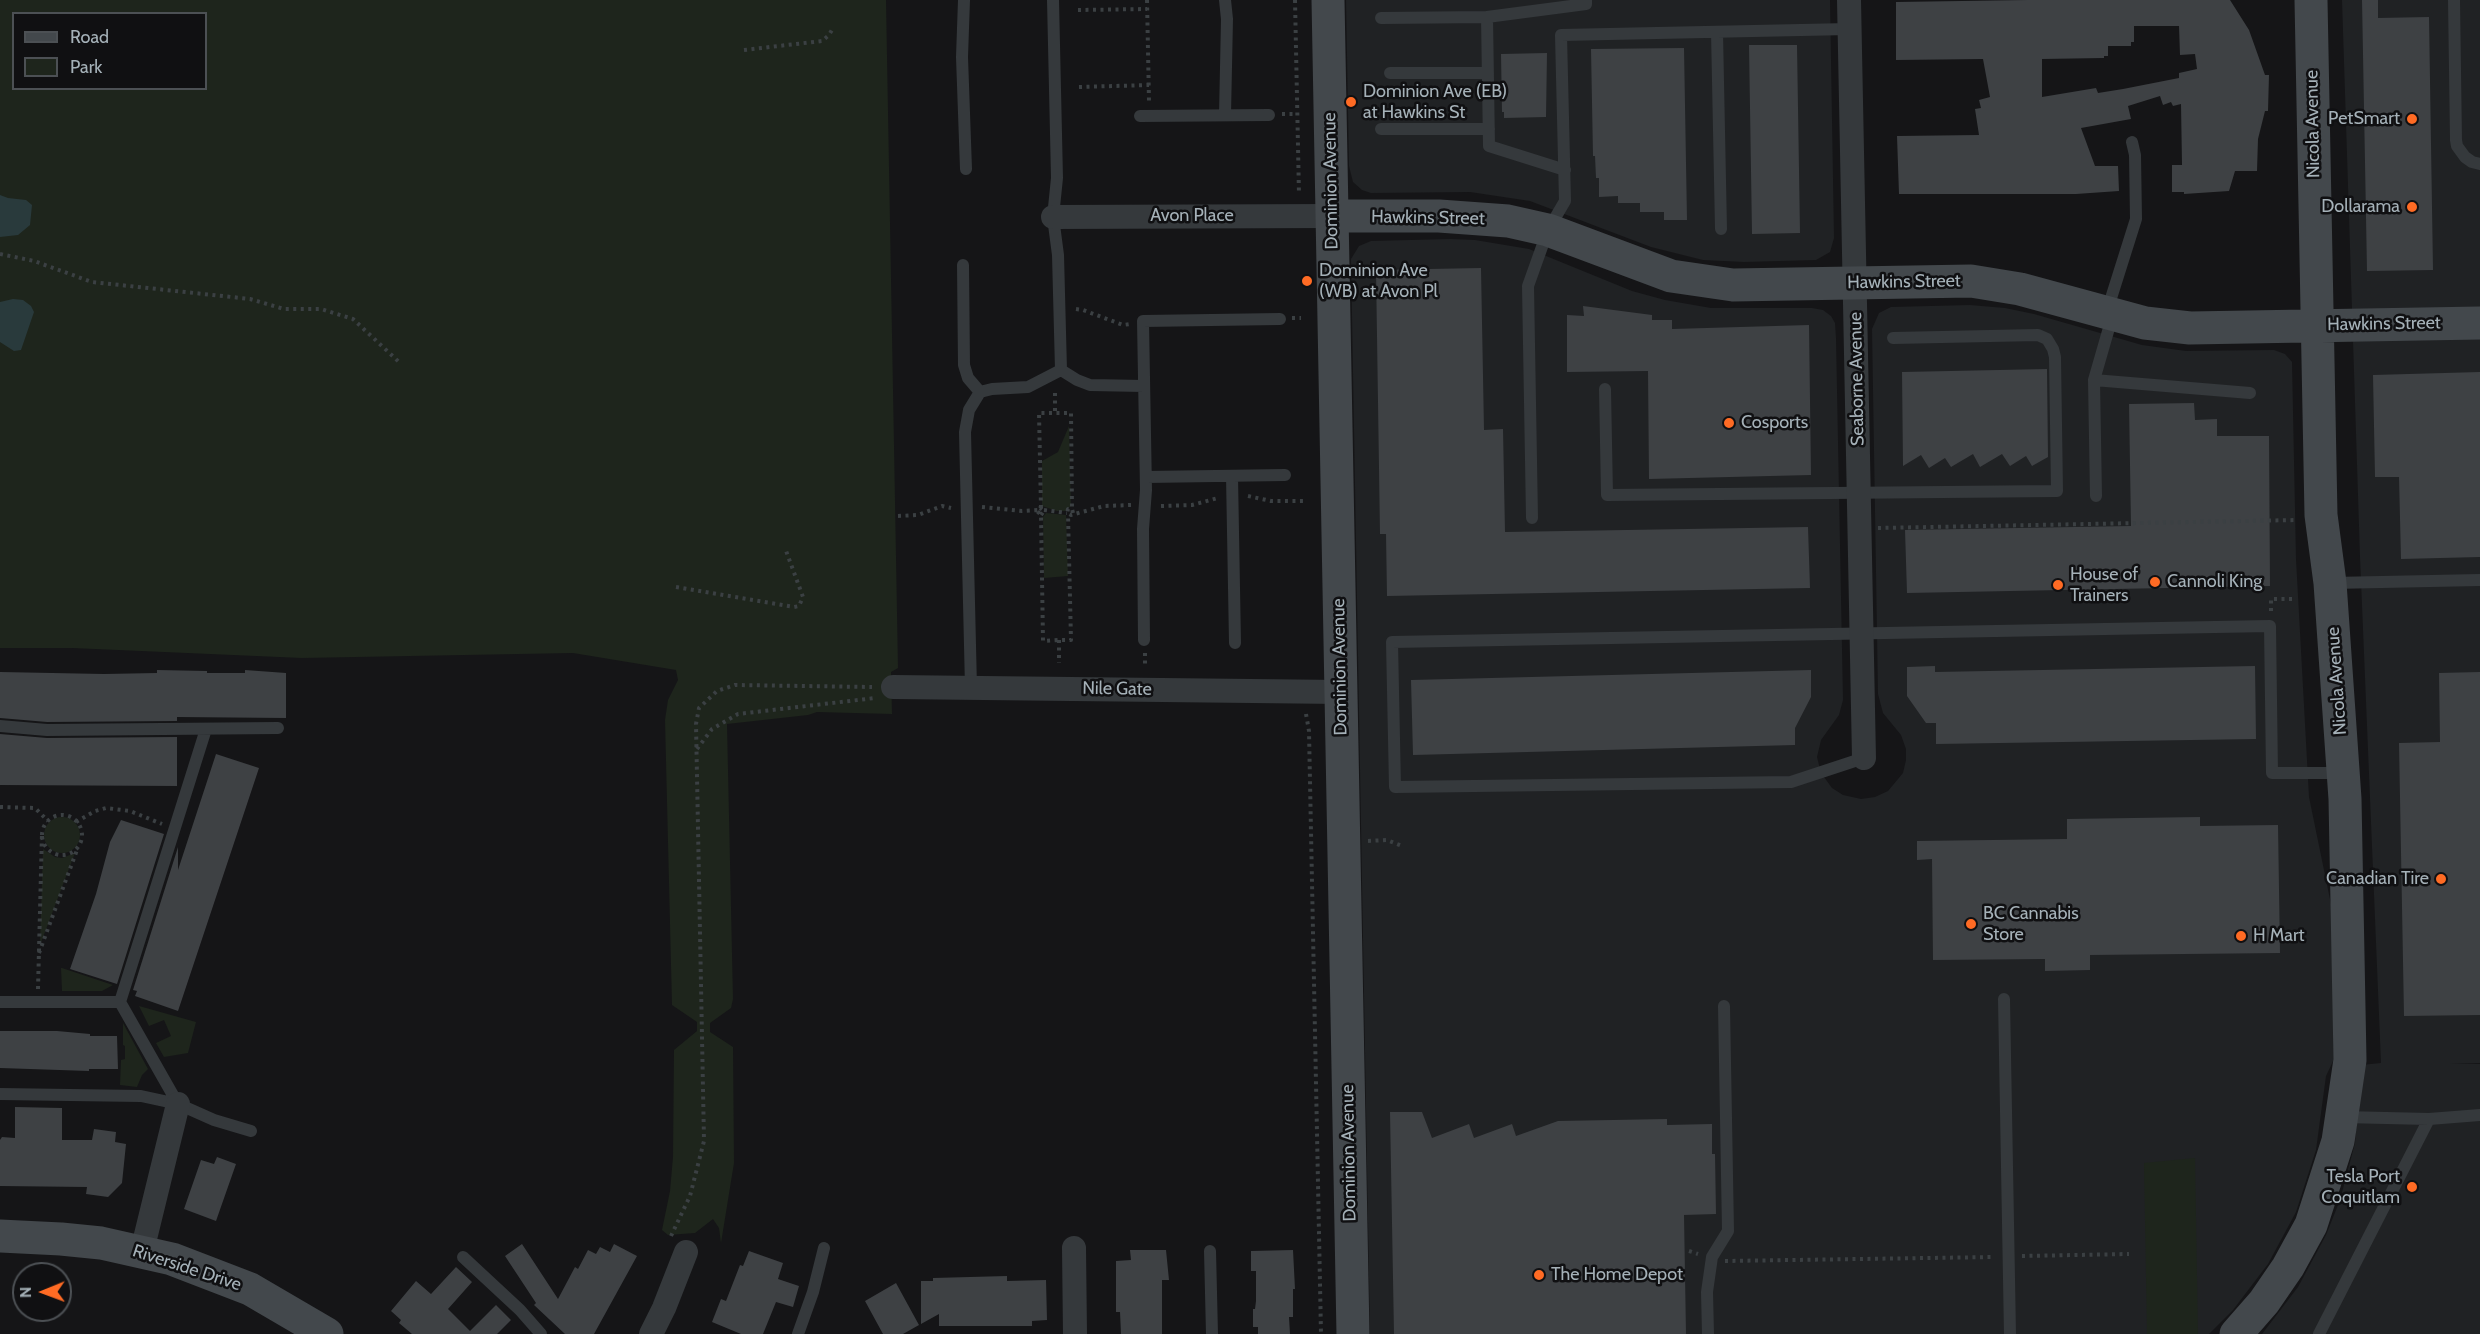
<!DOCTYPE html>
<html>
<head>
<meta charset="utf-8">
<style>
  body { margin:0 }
  #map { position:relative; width:2480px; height:1334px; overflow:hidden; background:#151517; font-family:Cabin,sans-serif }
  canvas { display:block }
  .legend { position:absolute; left:12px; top:12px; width:195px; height:78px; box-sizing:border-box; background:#101012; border:2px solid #4c5054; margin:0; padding:8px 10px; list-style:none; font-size:18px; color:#a5b1b8 }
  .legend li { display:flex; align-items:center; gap:12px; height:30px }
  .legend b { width:30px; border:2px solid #4c5054 }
  .north { position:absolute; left:12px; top:1262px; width:60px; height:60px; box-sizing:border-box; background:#101012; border:2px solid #4c5054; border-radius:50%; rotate:269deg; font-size:16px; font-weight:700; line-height:24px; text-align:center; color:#a5b1b8 }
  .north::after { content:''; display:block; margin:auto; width:21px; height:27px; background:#ff6b24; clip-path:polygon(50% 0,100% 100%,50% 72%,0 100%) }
</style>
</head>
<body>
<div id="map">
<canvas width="2480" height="1334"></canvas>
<ul class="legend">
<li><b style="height:8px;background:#43484c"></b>Road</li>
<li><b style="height:16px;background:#1e251c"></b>Park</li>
</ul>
<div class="north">N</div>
</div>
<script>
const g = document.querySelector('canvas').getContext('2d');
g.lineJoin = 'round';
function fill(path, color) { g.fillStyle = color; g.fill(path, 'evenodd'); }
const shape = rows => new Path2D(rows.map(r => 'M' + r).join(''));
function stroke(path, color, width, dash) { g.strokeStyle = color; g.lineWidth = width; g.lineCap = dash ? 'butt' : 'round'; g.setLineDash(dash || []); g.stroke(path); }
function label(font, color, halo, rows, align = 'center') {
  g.font = font + ' Cabin,sans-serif'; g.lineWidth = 5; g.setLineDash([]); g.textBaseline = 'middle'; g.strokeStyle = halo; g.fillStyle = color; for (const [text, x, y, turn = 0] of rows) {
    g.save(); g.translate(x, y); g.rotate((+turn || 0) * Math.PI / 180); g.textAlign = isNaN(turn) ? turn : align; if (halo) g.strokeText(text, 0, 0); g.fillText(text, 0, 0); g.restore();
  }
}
fill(shape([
  [1346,0,1830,0,1834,238,1830,252,1816,260,1744,262,1703,260,1651,247,1530,201,1470,192,1371,193,1362,190,1353,182,1349,166],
  [2342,0,2480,0,2480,1063,2450,1063,2480,1064,2480,1334,2262,1334,2298,1287,2326,1235,2340,1200,2355,1143,2361,1065,2381,1063,2360,557],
  [1450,239,1475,240,1529,249,1632,291,1665,300,1711,308,1812,308,1823,310,1831,316,1835,323,1836,338,1843,700,1839,715,1821,740,1817,757,1821,773,1832,788,1843,795,1861,799,1875,797,1888,791,1903,773,1906,760,1906,749,1901,735,1883,713,1878,694,1872,329,1879,313,1891,307,1970,305,2005,308,2034,314,2142,345,2186,351,2274,350,2285,354,2292,362,2296,559,2309,797,2332,909,2334,1059,2326,1076,2316,1150,2296,1212,2268,1264,2233,1310,2209,1334,1370,1334,1351,259,1359,246,1371,241]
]), '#202224');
fill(shape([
  [0,0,886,0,898,668,891,672,892,714,817,712,808,715,727,724,733,999,731,1008,710,1023,710,1032,733,1047,734,1163,721,1243,719,1228,713,1219,695,1233,668,1235,662,1230,670,1191,673,1157,674,1050,697,1031,697,1022,672,1005,665,720,668,700,678,680,676,670,573,653,302,658,72,648,0,648],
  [14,14,206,14,206,88,14,88],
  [1069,426,1071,506,1065,511,1057,511,1042,506,1042,461,1058,452],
  [1046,513,1066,515,1068,576,1044,578,1043,517],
  '44 835a18 18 0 1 1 36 0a18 18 0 1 1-36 0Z',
  [43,849,55,857,62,858,75,853,40,945],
  [61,968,62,968,113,985,102,991,62,991],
  [139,1006,196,1022,188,1053,164,1057,156,1043,171,1036,164,1020,149,1026],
  [123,1023,148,1069,142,1075,137,1087,120,1085,121,1060,125,1059,125,1046,123,1045],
  [2195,1158,2198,1334,2147,1334,2144,1163]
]), '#1e251c');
fill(shape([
  [0,195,8,198,26,200,32,205,30,225,18,235,0,237],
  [13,299,23,300,31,306,34,312,21,350,14,351,0,342,0,302]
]), '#293a3c');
fill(shape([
  [2027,0,2230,0,2249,30,2265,75,2269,75,2268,111,2265,111,2258,139,2257,171,2235,171,2229,191,2184,194,2184,192,2172,192,2172,165,2182,165,2181,104,2173,106,2171,102,2163,105,2160,96,2128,106,2131,119,2081,128,2095,166,2118,166,2119,191,2076,194,1899,194,1897,136,1979,135,1975,109,1981,108,1979,100,1990,97,1983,59,1896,60,1896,2],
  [2134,26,2179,26,2180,55,2195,54,2197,69,2179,73,2179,78,2123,89,2098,93,2096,88,2042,97,2042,59,2104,58,2104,56,2108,56,2108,46,2131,46,2131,42,2134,42],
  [2362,0,2378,0,2378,18,2429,17,2433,270,2367,271],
  [1749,45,1797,45,1800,233,1752,234],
  [1684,48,1687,220,1664,220,1664,212,1640,212,1640,203,1618,203,1618,196,1599,197,1599,178,1596,178,1595,156,1593,156,1591,49],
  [1547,53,1546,117,1504,118,1504,112,1502,112,1501,54],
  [1481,268,1484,430,1503,429,1505,532,1808,527,1810,588,1387,596,1386,534,1380,534,1376,270],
  [1583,306,1652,315,1652,320,1672,320,1672,329,1809,325,1811,475,1649,479,1648,371,1567,372,1567,315,1584,316],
  [2047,369,2048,457,2032,466,2026,456,2010,466,2002,454,1980,467,1973,454,1951,467,1945,458,1929,468,1921,455,1903,466,1902,372],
  [2480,372,2480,557,2401,559,2399,477,2375,477,2373,375],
  [2194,403,2195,420,2217,419,2217,436,2269,436,2270,586,1907,593,1905,530,2131,526,2129,404],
  [1935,666,1935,672,2255,666,2256,739,1936,744,1936,723,1926,723,1907,696,1907,667],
  [157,670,207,671,207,673,245,673,245,670,286,673,286,718,177,717,177,721,47,722,0,718,0,672,104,674,157,673],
  [1811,670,1811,697,1795,728,1795,745,1413,755,1411,680],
  [2480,672,2480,1015,2404,1016,2399,743,2440,742,2439,673],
  [0,734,47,738,177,737,177,786,0,785],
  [216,754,259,768,178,1011,135,996,137,991,133,990,178,847,178,870],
  [2200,817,2200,826,2278,825,2280,953,2090,955,2090,970,2045,971,2045,959,1933,960,1932,859,1917,860,1917,841,2067,839,2067,819],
  [121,820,164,834,117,984,70,969,96,894,110,842],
  [0,1031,57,1031,90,1034,90,1036,117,1036,118,1069,89,1069,89,1071,0,1068],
  [15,1107,62,1108,62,1140,92,1140,94,1129,116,1132,115,1142,126,1144,122,1183,108,1197,86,1194,87,1187,0,1186,0,1140,2,1137,15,1138],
  [1390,1112,1422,1112,1432,1138,1469,1124,1474,1138,1512,1124,1516,1136,1558,1121,1667,1119,1667,1125,1712,1124,1712,1154,1715,1154,1716,1214,1684,1215,1686,1334,1394,1334],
  [217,1157,236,1164,216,1221,184,1209,201,1160,214,1164],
  [522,1244,558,1299,575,1267,578,1269,588,1250,596,1254,600,1247,610,1252,614,1244,637,1256,594,1334,565,1334,534,1305,536,1303,505,1256],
  [1130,1250,1166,1250,1169,1280,1162,1280,1162,1334,1121,1334,1120,1312,1116,1312,1116,1261,1131,1260],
  [1293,1250,1295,1289,1293,1289,1293,1317,1289,1317,1290,1334,1258,1334,1258,1327,1253,1327,1253,1309,1255,1309,1256,1301,1256,1271,1251,1271,1251,1251],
  [749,1251,783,1263,778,1279,799,1286,793,1307,776,1302,763,1334,741,1334,712,1322,721,1299,726,1301,740,1265,743,1266],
  [456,1267,472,1282,448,1309,470,1331,496,1305,511,1320,497,1334,412,1334,399,1323,401,1320,391,1311,416,1281,431,1294],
  [1007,1276,1007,1281,1046,1280,1047,1320,1032,1321,1032,1326,939,1326,939,1314,921,1324,921,1281,933,1281,933,1278],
  [896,1283,919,1325,903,1334,883,1334,865,1301]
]), '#3e4144');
stroke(shape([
  [1147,0,1149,101],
  [1295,0,1299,195],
  [1078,10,1147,9],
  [744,50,822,41,829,35,833,28],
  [1079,87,1149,85],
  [1282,114,1297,114],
  [0,254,34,261,92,282,250,299,284,309,321,309,353,319,399,362],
  [1076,309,1083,310,1123,325,1130,324],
  [1292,318,1301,318],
  [1055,393,1055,413],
  [1248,496,1271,501,1304,501],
  [1161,506,1192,505,1218,498],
  [982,507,1022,511,1038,510],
  [1041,508,1039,413,1071,413,1072,509],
  [1044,510,1067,513],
  [1073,513,1072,509,1068,509,1067,513,1071,515,1104,506,1131,505],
  [1041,515,1044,511,1040,508,1037,511,1041,515,1043,641,1059,640,1071,640,1068,514],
  [898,516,918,515,942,506,951,508],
  [1878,528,2297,520],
  [676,587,794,607,799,606,803,597,785,548],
  [2271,611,2271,599,2293,599],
  [1059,640,1059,663],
  [1145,653,1145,664],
  [1306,714,1309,731,1321,1334],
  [697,749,712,729,738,714,875,698],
  [0,807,35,808,48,821],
  '42 835a20 20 0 1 1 40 0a20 20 0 1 1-40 0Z',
  [76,822,95,811,106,808,130,811,162,824],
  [1368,841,1387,840,1402,846],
  [39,953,77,850],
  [38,989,42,833],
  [671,1236,690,1196,704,1141,696,724,699,708,717,691,735,685,872,687],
  [1689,1251,1698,1254],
  [2022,1256,2129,1254],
  [1725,1261,1994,1257]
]), '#3b4043', 4, [3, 4.5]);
stroke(shape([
  [964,0,962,57,966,169],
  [1053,0,1057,178,1053,217,1058,255,1061,370],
  [1225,0,1227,19,1225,115],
  [2454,0,2456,140,2457,146,2465,157,2472,162,2480,164],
  [1487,17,1586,4,1586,0],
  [1381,18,1487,17,1489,146,1565,170],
  [1717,32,1721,229],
  [1390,73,1488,73],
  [1140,116,1269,115],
  [1381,129,1489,129],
  [963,265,964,365,968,378,980,392],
  [2107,311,2136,219,2135,155,2132,142],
  [1061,370,1077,380,1090,385,1144,386],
  [2094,380,2250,393],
  [1605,389,1607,495,2057,491,2055,357,2053,349,2047,339,2038,335,1893,338],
  [1232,476,1235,643],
  [1146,477,1285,475],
  [2096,496,2094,380,2113,314],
  [1532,518,1528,286,1548,230,1565,201,1561,35,1849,29],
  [2332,583,2480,580],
  [1144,640,1143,529,1146,490,1143,321,1280,319],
  [971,688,965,432,969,410,980,392,992,389,1028,387,1061,370],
  [0,726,47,730,278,728],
  [1864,758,1791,782,1395,787,1392,642,2270,626,2272,773,2342,773],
  [2004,999,2010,1334],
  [0,1002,120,1002],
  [0,1094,141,1096,178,1104,214,1120,251,1131],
  [178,1104,120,1002,206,729],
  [2343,1117,2429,1119,2480,1115],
  [1210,1251,1212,1334],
  [463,1257,520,1310,541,1334],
  [798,1334,813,1292,824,1248],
  [1708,1334,1707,1292,1712,1257,1728,1231,1724,1006],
  [2319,1334,2429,1119]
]), '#35393c', 12);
stroke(shape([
  [1849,0,1864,758],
  [1053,217,1332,216],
  [893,687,1341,692],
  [1074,1248,1075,1334],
  [142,1251,178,1104],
  [651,1334,664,1308,686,1252]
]), '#35393c', 24);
stroke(shape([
  [1328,0,1353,1334],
  [1332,216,1439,216,1508,221,1548,230,1671,276,1733,285,1971,281,2020,289,2145,323,2190,328,2480,323],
  [0,1236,61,1239,101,1243,172,1259,250,1289,327,1334],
  [2236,1334,2264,1302,2288,1267,2311,1225,2338,1141,2350,1060,2345,799,2330,583,2321,515,2311,0]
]), '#43484c', 33);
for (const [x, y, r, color] of [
  [1351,102,6,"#ff6b24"],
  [2412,119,6,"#ff6b24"],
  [2412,207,6,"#ff6b24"],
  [1307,281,6,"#ff6b24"],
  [1729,423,6,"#ff6b24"],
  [2155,582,6,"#ff6b24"],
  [2058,585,6,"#ff6b24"],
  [2441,879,6,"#ff6b24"],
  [1971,924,6,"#ff6b24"],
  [2241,936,6,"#ff6b24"],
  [2412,1187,6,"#ff6b24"],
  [1539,1275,6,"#ff6b24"]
]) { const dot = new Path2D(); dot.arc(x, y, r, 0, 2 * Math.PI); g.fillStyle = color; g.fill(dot); stroke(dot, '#101012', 2); }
label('18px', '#a5b1b8', '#101012', [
  ["Dominion Ave (EB)",1363,92],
  ["at Hawkins St",1363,113],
  ["PetSmart",2400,119,"right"],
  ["Dollarama",2400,207,"right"],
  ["Dominion Ave",1319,271],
  ["(WB) at Avon Pl",1319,292],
  ["Cosports",1741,423],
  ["House of",2070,575],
  ["Trainers",2070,596],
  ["Cannoli King",2167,582],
  ["Canadian Tire",2429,879,"right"],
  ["BC Cannabis",1983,914],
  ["Store",1983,935],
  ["H Mart",2253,936],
  ["Tesla Port",2400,1177,"right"],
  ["Coquitlam",2400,1198,"right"],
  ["The Home Depot",1551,1275]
], 'left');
label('18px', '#a5b1b8', '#101012', [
  ["Nicola Avenue",2313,124,-91],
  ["Dominion Avenue",1331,181,-91],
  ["Avon Place",1192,216],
  ["Hawkins Street",1428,218,1],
  ["Hawkins Street",1904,282,-1],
  ["Hawkins Street",2384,324,-1],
  ["Seaborne Avenue",1857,379,-91],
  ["Dominion Avenue",1340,667,-91],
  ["Nicola Avenue",2337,681,-94],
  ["Nile Gate",1117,689,1],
  ["Dominion Avenue",1349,1153,-91],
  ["Riverside Drive",187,1268,18]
]);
</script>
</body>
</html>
